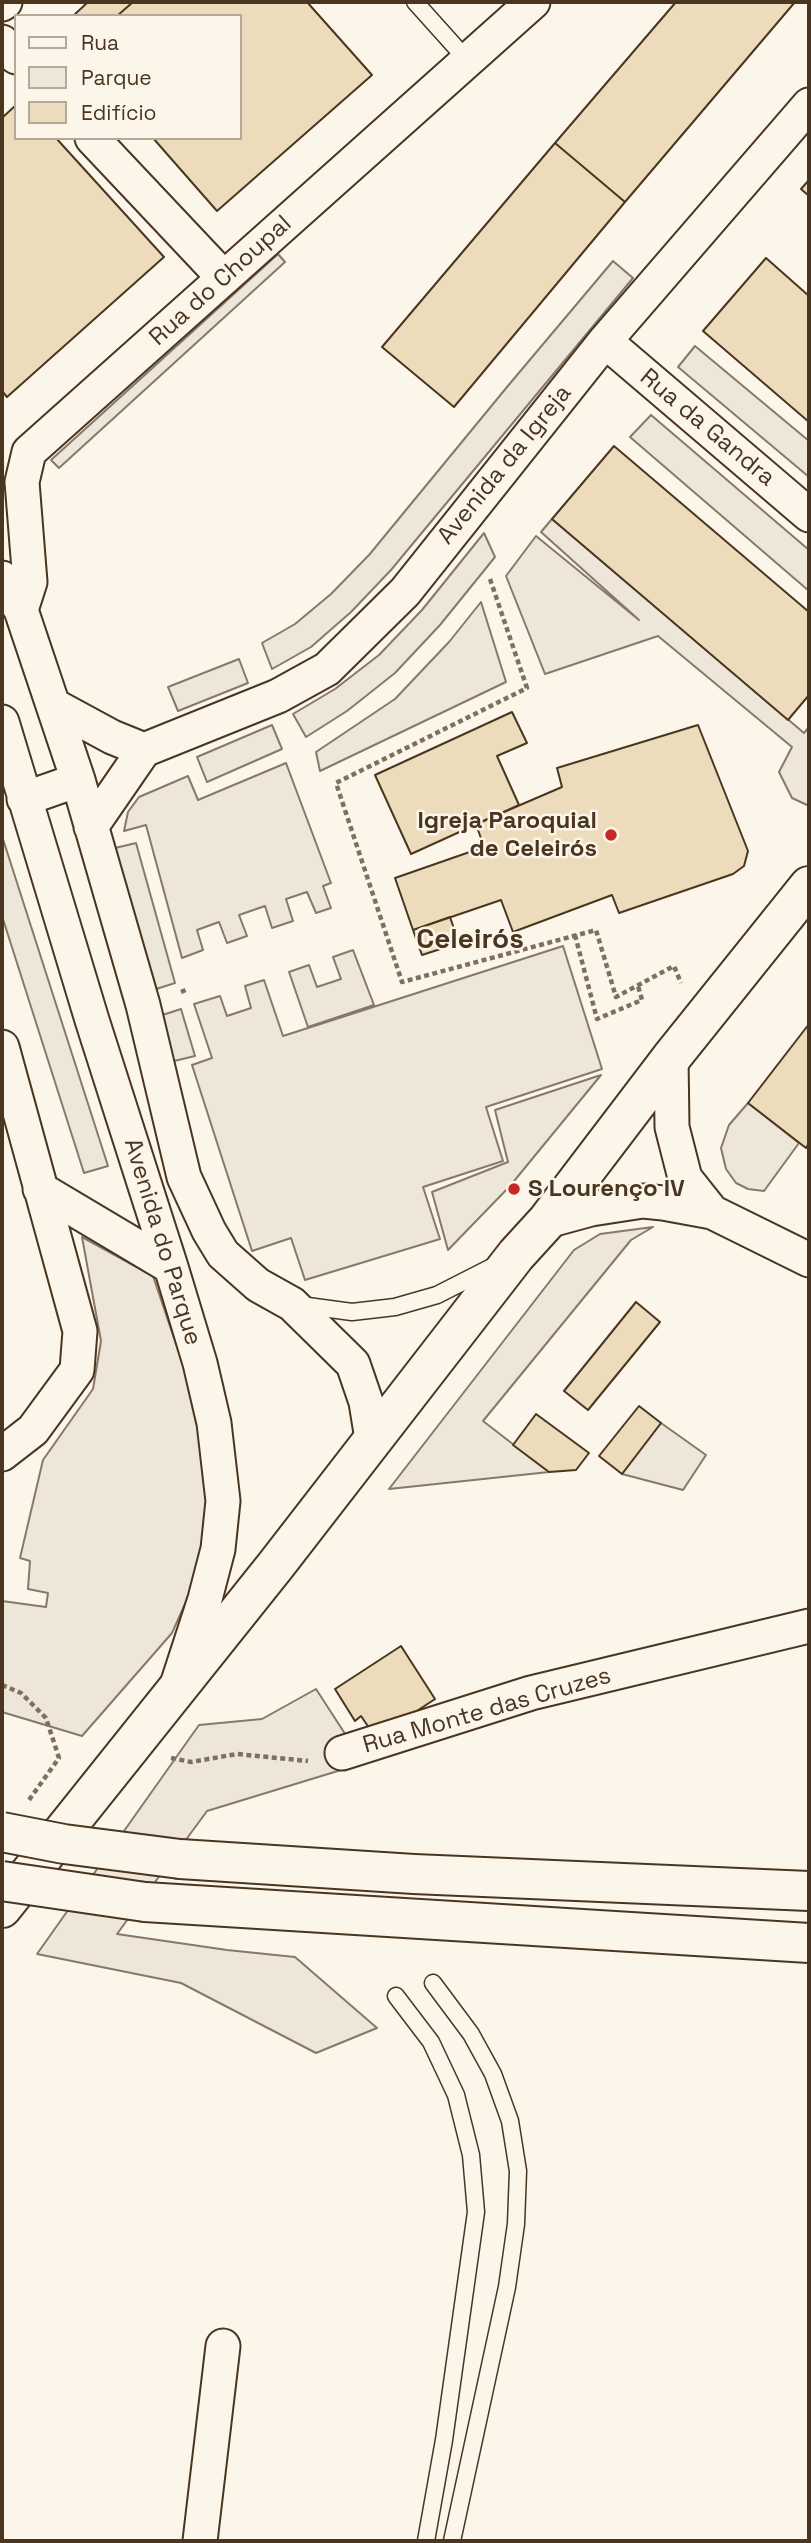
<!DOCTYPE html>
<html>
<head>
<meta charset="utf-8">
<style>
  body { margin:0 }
  #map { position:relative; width:811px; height:2543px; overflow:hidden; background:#fbf6e9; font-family:"Space Grotesk",sans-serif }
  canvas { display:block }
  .frame { position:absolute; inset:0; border:4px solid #4a3520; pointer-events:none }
  .legend { position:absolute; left:14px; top:14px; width:228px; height:126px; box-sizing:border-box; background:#fbf6e9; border:2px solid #b4a999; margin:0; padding:9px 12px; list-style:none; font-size:21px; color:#4a3520 }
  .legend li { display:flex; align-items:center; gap:14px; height:35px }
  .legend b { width:35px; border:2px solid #b4a999 }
</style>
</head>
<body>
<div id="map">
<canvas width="811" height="2543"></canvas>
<div class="frame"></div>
<ul class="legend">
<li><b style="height:9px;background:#fbf6e9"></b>Rua</li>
<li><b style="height:19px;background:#ede6d9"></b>Parque</li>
<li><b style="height:19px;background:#ecdcbc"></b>Edifício</li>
</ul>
</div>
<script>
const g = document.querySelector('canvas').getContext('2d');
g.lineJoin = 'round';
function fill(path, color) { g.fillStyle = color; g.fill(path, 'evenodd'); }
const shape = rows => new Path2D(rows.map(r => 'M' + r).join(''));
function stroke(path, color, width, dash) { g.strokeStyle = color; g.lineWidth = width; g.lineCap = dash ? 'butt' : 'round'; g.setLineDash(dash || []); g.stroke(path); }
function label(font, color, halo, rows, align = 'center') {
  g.font = font + ' "Space Grotesk",sans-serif'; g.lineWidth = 5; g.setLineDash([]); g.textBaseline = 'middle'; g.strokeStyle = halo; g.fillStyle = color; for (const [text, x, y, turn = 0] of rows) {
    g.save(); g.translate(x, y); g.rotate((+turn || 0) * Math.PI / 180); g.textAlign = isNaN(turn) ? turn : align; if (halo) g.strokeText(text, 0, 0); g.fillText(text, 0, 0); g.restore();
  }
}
const green = shape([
  [552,519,804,733,809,727,809,802,807,805,792,798,779,772,792,747,658,636,545,674,506,576,536,536,639,620,541,532,552,519],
  [481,602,506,682,320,771,316,752,395,699,449,642,481,602],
  [286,763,331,883,323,886,331,908,316,913,307,892,286,899,293,921,272,928,265,906,239,915,247,936,227,943,219,922,197,930,203,950,182,958,146,825,124,831,128,812,139,797,188,776,198,800,286,763],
  [563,946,602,1069,486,1107,503,1161,423,1187,440,1239,305,1280,291,1238,252,1251,192,1065,212,1058,194,1004,220,996,227,1016,251,1008,245,986,264,980,283,1036,563,946],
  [353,950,374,1005,308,1027,289,972,309,965,317,987,341,979,333,957,353,950],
  [601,1075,510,1186,448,1250,432,1192,508,1162,495,1110,601,1075],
  [748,1103,799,1143,764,1191,748,1189,736,1183,726,1169,721,1148,729,1125,748,1103],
  [653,1227,631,1240,483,1421,549,1472,389,1489,574,1250,600,1234,653,1227],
  [82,1237,153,1276,201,1418,208,1473,205,1528,193,1586,172,1633,82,1736,2,1712,2,1601,46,1607,48,1593,28,1589,30,1561,20,1558,43,1460,93,1389,101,1341,82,1237],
  [661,1423,706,1455,683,1490,622,1474,661,1423],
  [316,1689,364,1763,207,1811,117,1934,227,1950,295,1957,377,2028,316,2053,181,1983,37,1954,199,1725,262,1719,316,1689]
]);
fill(green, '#ede6d9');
stroke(green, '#887966', 2);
const parking = shape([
  [278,254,285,262,59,468,51,460,278,254],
  [613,261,633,278,391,570,351,612,311,647,272,669,262,643,295,624,331,594,369,555,507,387,613,261],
  [695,346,809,441,809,477,678,367,695,346],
  [651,415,809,550,809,591,630,437,651,415],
  [484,533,495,557,440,625,395,673,347,711,306,737,293,714,335,689,379,655,422,610,484,533],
  [239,659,248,683,178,711,168,687,239,659],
  [272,725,282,749,207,782,197,757,272,725],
  [2,836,108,1166,84,1173,2,916,2,836],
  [136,843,175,983,150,991,111,849,136,843],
  [181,1009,195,1056,170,1062,156,1017,181,1009]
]);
fill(parking, '#ede7d9');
stroke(parking, '#887966', 2);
const building = shape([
  [88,2,133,2,117,16,73,16,88,2],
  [133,2,307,2,372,75,217,211,153,138,240,138,240,16,117,16,133,2],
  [676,2,795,2,625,202,555,143,676,2],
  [16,105,16,138,56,138,164,257,7,397,2,391,2,118,16,105],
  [555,143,625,202,454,407,382,347,555,143],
  [809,180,809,196,801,189,809,180],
  [766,258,809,296,809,422,703,331,766,258],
  [614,446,809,612,809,695,788,720,552,519,614,446],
  [512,712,527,743,497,756,519,805,411,854,375,775,512,712],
  [698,725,748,851,744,866,733,874,619,913,612,895,513,932,501,900,413,930,395,878,484,847,476,824,562,787,557,768,698,725],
  [450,917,459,943,422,955,413,930,450,917],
  [809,1024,809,1143,806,1148,748,1103,809,1024],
  [636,1302,660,1322,588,1410,564,1391,636,1302],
  [639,1406,661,1423,622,1474,599,1456,639,1406],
  [536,1414,589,1453,576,1470,549,1472,513,1445,536,1414],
  [401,1646,435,1699,376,1738,361,1716,355,1721,335,1689,401,1646]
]);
fill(building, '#ecdcbc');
stroke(building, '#4a3520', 2);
const lane = shape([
  [415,2,468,61],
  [300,1305,352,1312,395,1307,437,1295,492,1267],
  [433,1983,471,2034,493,2074,510,2121,518,2171,516,2224,507,2287,452,2541],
  [396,1996,431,2042,456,2095,471,2155,476,2212,444,2440,426,2541]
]);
const street = shape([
  [2,4,5,2],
  [2,42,16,57],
  [92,138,224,278],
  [605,341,809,515],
  [2,578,21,610,78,780,143,1005,184,1177,209,1231,223,1254,258,1285,292,1304,353,1364,366,1402,372,1439],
  [21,610,30,582,22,482,29,452,533,2],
  [53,705,112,737,144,750],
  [2,722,92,1020,171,1267,200,1363,214,1423,223,1501,218,1549,205,1599,178,1682],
  [24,799,78,780],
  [91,827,144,750,278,696,327,669,405,592,605,341,809,105],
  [2,1047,80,1331,77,1370,33,1430,2,1454],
  [671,1058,672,1127,685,1178,712,1212],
  [40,1189,171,1267],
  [547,1221,591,1209,643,1201,663,1203,712,1212,809,1260],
  [342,1753,531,1693,809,1626],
  [200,2541,223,2346]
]);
const primary = shape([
  [2,1908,276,1565,516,1255,547,1221,671,1058,809,886]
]);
const highway = shape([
  [180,1859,414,1874,809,1891],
  [145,1902,809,1943]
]);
stroke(lane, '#4a3520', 19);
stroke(street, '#4a3520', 37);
stroke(primary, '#4a3520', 42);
stroke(highway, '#4a3520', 42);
stroke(shape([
  [490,579,527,688,336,783,402,982,596,930,616,997,674,966,681,983],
  [575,935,597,1019,642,1000,638,986],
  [181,992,188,989],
  [2,1685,21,1693,46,1718,59,1758,29,1800],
  [171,1758,191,1762,237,1754,308,1761]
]), '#7f6f5c', 4.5, [5, 3.5]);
stroke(lane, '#fbf6e9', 16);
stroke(street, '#fbf6e9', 33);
stroke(primary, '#fbf6e9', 38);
stroke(highway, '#fbf6e9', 38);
const highwayBridge = shape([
  [2,1832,64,1844,180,1859],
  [2,1881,145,1902]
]);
stroke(highwayBridge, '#4a3520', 42, []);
stroke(highwayBridge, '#fbf6e9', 38);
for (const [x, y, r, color] of [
  [611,835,7,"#c62828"],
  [514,1189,7,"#c62828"]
]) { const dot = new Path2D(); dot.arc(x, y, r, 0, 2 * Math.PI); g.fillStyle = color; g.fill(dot); stroke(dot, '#fbf6e9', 2.5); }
label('24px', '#4a3520', '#fbf6e9', [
  ["Rua do Choupal",221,281,-42],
  ["Rua da Gandra",707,428,40],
  ["Avenida da Igreja",505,465,-51],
  ["Avenida do Parque",162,1242,73],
  ["Rua Monte das Cruzes",487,1711,-16]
]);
label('bold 24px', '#4a3520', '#fbf6e9', [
  ["Igreja Paroquial",597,821],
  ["de Celeirós",597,849],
  ["S Lourenço IV",528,1189,"left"]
], 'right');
label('bold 28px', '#4a3520', '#fbf6e9', [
  ["Celeirós",470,940]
]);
</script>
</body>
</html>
